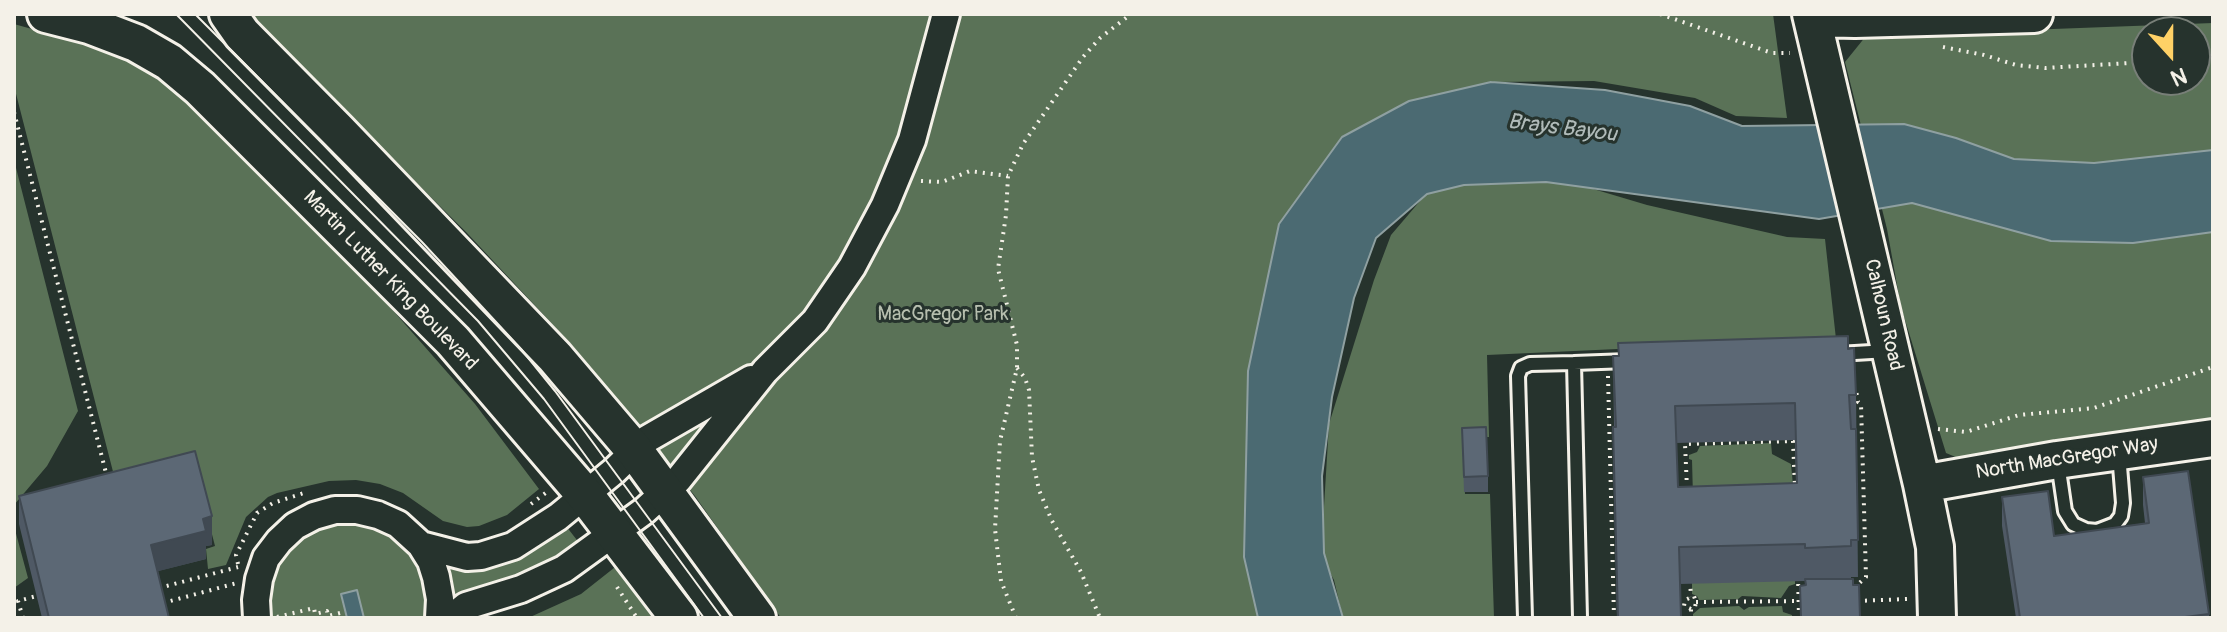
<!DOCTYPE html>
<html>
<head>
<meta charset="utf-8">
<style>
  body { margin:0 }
  #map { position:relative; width:2227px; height:632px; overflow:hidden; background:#26332d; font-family:Pangolin,sans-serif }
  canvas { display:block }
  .frame { position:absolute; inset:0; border:16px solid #f4f1e8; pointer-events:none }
  .north { position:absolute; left:2131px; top:16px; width:80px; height:80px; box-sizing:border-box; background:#26332d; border:2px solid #787f78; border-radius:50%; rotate:159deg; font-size:22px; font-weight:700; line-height:32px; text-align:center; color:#f4f1e8 }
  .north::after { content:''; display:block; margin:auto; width:28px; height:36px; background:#ffd166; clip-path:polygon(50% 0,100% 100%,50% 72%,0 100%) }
</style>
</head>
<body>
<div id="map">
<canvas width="2227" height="632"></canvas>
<div class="frame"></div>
<div class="north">N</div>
</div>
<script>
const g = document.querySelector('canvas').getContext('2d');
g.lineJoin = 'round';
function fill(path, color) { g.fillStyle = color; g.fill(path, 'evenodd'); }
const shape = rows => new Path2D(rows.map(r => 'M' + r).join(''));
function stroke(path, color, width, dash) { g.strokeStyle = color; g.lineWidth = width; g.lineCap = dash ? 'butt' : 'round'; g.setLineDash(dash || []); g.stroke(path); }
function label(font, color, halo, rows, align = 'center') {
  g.font = font + ' Pangolin,sans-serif'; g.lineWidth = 6; g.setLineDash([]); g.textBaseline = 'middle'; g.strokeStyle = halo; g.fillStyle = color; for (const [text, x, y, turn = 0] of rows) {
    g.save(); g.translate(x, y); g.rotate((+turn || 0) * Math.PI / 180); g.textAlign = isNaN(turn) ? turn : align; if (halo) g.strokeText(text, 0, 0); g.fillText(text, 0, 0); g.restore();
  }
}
fill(shape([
  [251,14,1773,14,1787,118,1736,116,1695,98,1594,81,1491,82,1409,101,1279,224,1248,371,1244,557,1258,618,781,618,695,496,572,345,466,232,263,31],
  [2213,23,2213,422,1958,458,1946,453,1901,307,1887,229,1845,62,1866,36],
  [2147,32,2195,32,2195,80,2147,80],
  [14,24,114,52,144,64,169,80,368,282,475,404,539,489,507,515,479,526,467,527,443,521,403,493,380,484,356,480,329,481,277,493,268,497,246,517,226,565,208,569,206,549,215,546,197,476,119,495,14,86],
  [14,160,78,411,47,466,14,505],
  [1485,174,1553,177,1647,205,1787,237,1825,239,1836,339,1487,355,1489,437,1462,438,1465,494,1490,494,1494,618,1343,618,1334,580,1321,556,1329,424,1374,280,1391,235,1426,194],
  [1771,443,1772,454,1791,464,1794,496,1693,497,1692,460,1689,459,1689,455,1697,452,1700,446],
  [331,521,359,521,385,529,408,546,423,570,429,597,427,618,266,618,271,569,286,547,306,530],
  [14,526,28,578,14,588],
  [566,526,580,544,559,559,454,600,450,597,445,569,449,567],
  [619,564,664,618,528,618,581,594],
  [1795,564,1795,584,1789,586,1781,598,1742,596,1738,599,1699,600,1697,596,1692,594,1692,570],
  [1739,606,1744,610,1749,607,1782,606,1783,612,1792,615,1792,618,1693,618,1693,614,1700,608]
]), '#5a7257');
const water = shape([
  [1491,82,1605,90,1690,106,1742,126,1904,124,1956,138,2014,159,2094,163,2213,150,2213,232,2133,243,2051,241,1912,203,1819,219,1546,182,1464,185,1427,194,1376,238,1354,298,1332,397,1322,476,1324,553,1343,618,1258,618,1244,557,1248,371,1279,224,1342,137,1409,101,1491,82],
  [357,590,364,618,347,618,341,594,357,590]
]);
fill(water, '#4b6a72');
stroke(water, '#8fa0a1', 2);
const lane = shape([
  [1838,354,1888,351],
  [2058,463,2065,511,2073,524,2086,530,2097,531,2115,524,2121,516,2123,503,2119,454],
  [1525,618,1518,376,1521,368,1530,364,1574,363],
  [1580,618,1574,363,1628,361]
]);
const street = shape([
  [421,545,467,557,481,556,513,546,558,517,614,471,647,439,751,379],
  [257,618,256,600,259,579,266,558,279,541,295,526,314,516,335,510,357,510,378,515,398,524,421,545,431,561,436,577,440,599,439,618],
  [451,618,466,606,521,589,564,569,644,511,678,480,765,371,815,321,852,267,885,205,912,140,946,14]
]);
const secondary = shape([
  [46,14,89,25,136,43,169,62,200,88,453,341,585,495,679,618],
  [228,14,242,34,338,131,555,357,635,451,757,618],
  [1811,14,1922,484,1935,547,1937,618],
  [1812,18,1855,19,2034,14],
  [1922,484,2057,460,2213,438]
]);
stroke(lane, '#f4f1e8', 18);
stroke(street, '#f4f1e8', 32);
stroke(secondary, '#f4f1e8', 42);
stroke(shape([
  [1660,14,1772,53,1790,53],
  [1943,47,1984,55,2016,65,2045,68,2147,62],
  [2195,58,2213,56],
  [14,112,107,477],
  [921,181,942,182,970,171,1008,176],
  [1017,368,1025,378,1029,390,1032,457,1039,490,1052,521,1081,572,1100,618],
  [1608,376,1614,618],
  [1938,429,1966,432,2019,415,2094,408,2213,367],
  [1687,488,1685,444,1793,441,1795,488],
  [531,504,547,492],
  [238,564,236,555,257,513,273,503,307,492],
  [1798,576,1799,618],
  [1690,581,1691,597],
  [617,587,637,618],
  [159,588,238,567],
  [1854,588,1866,577,1861,404,1858,402,1856,390],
  [1857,601,1908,599],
  [1696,602,1802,601],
  [163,603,237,583],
  [1691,609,1684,606,1685,600,1694,596,1696,602,1695,607,1691,609,1691,618],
  [277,617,314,608,315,614,327,611,328,616,344,612],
  [23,618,18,601,40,595],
  [1016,618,1001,581,995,529,1000,441,1017,368,1017,345,998,269,1006,215,1008,176,1023,144,1083,57,1100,38,1131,14]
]), '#f4f1e8', 4, [2, 6]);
stroke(lane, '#26332d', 12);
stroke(street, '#26332d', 26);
stroke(secondary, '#26332d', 36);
stroke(shape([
  [176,14,478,321,544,399,704,618],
  [195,14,422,242,521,349,555,391,722,618]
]), '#f4f1e8', 2);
fill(shape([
  [1848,349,1856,395,1858,577,1851,577,1851,579,1860,618,1800,618,1800,586,1805,585,1805,581,1680,584,1681,618,1617,618,1613,464,1613,427,1614,427,1613,356],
  [1795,440,1796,483,1678,487,1676,443],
  [1462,428,1488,476,1488,492,1464,492],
  [2143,477,2209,614,2209,618,2016,618,2002,526,2002,497,2054,536,2145,523,2143,505],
  [19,496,212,545,206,546,206,559,158,571,169,618,42,618,19,524]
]), '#4f5965');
fill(shape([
  [212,516,212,545,206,546,206,559,151,573,151,545,203,519]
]), '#404952');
const building = shape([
  [1848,336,1848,349,1854,348,1856,395,1849,395,1851,429,1856,429,1858,540,1851,540,1851,546,1805,548,1805,544,1679,547,1681,618,1618,618,1613,427,1616,427,1613,356,1619,356,1618,343,1848,336],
  [1795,403,1797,483,1678,487,1675,406,1795,403],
  [1486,427,1488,476,1464,477,1462,428,1486,427],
  [195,451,212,516,203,519,206,531,151,545,169,618,49,618,19,496,195,451],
  [2188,471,2209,614,2177,618,2020,618,2002,497,2048,491,2054,536,2149,523,2143,477,2188,471],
  [1805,579,1853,579,1853,585,1859,585,1860,618,1801,618,1800,586,1806,585,1805,579]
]);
fill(building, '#5c6875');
stroke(building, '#404952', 2);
label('20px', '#f4f1e8', '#26332d', [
  ["Martin Luther King Boulevard",390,281,46],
  ["Calhoun Road",1883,315,77],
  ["North MacGregor Way",2067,459,-9]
]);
label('20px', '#b6beae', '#26332d', [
  ["MacGregor Park",943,315]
]);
label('italic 22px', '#b0bbb9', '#26332d', [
  ["Brays Bayou",1562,129,7]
]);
</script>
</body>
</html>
